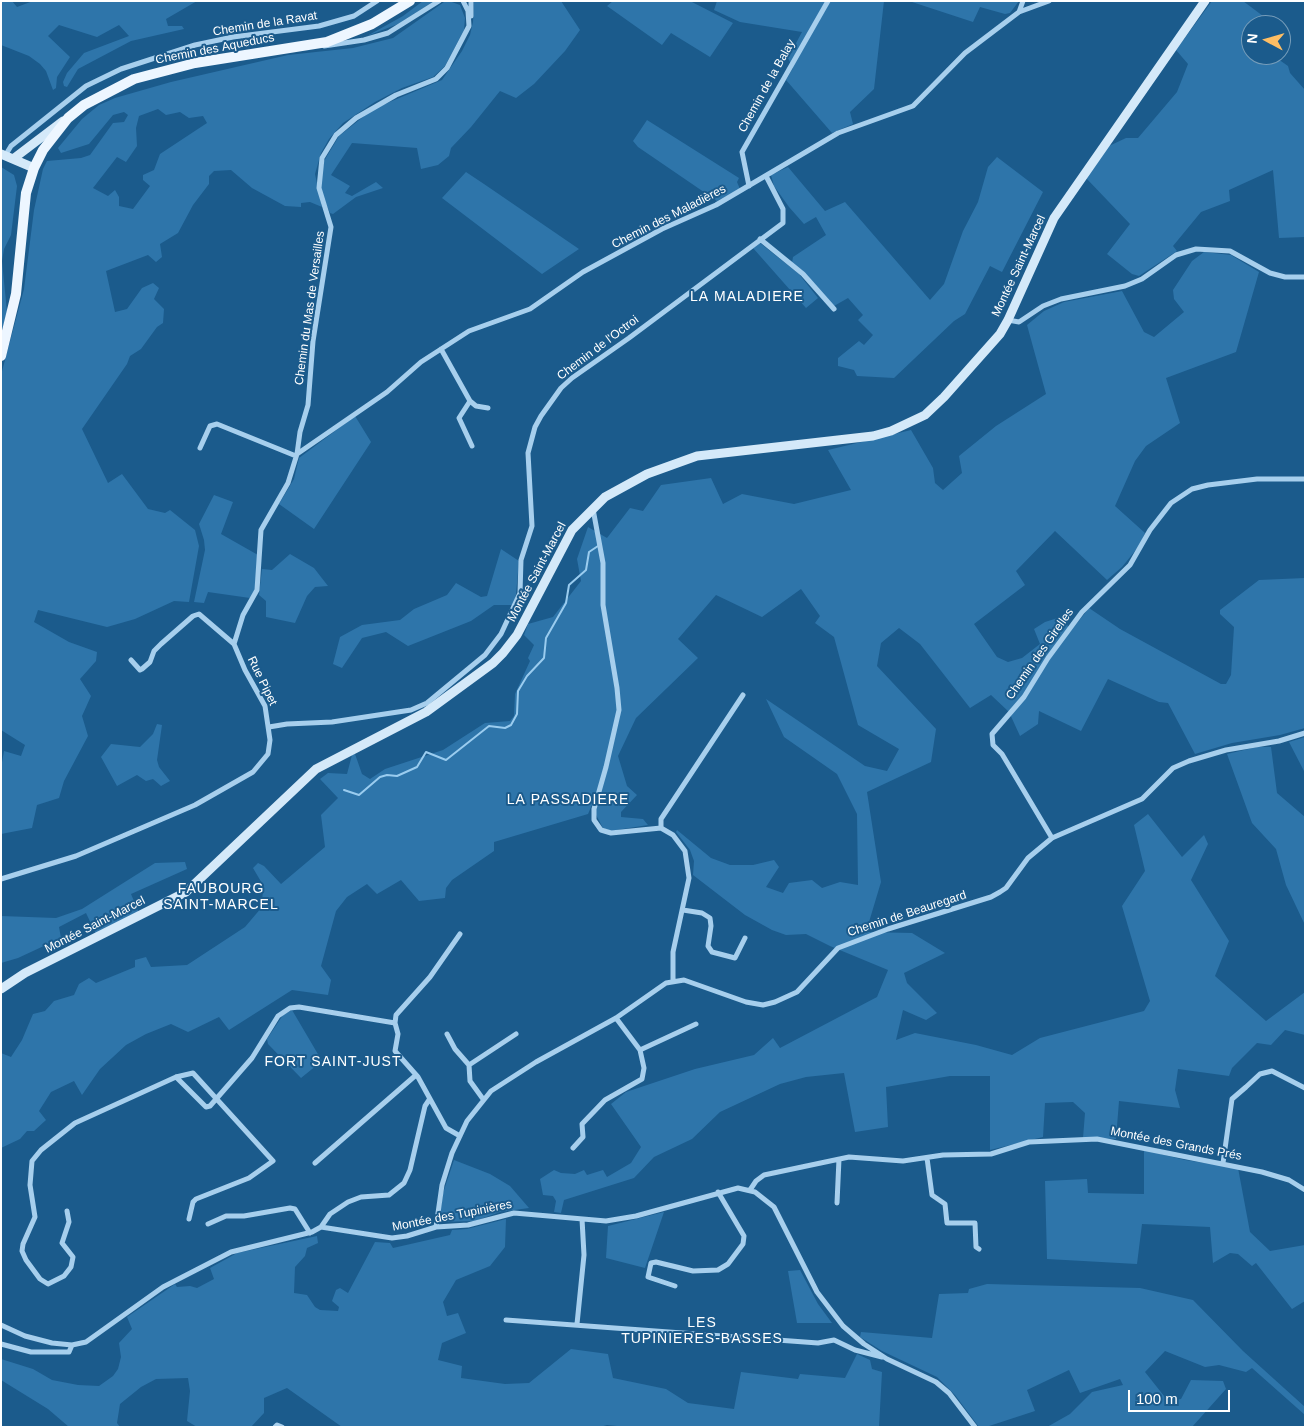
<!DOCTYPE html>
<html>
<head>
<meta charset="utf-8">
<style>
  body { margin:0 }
  #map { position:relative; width:1306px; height:1428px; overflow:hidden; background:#1b5b8c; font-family:Arial,sans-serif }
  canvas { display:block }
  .frame { position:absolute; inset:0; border:2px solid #fff; pointer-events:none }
  .north { position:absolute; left:1241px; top:15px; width:50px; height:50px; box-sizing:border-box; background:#1b5b8c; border:1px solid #769dba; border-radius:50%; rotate:276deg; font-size:14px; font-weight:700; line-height:20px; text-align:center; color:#fff }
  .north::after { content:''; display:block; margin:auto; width:18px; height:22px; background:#febe64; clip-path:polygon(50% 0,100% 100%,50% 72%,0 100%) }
  .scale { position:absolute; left:1128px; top:1390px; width:102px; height:22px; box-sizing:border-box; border:2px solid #fff; border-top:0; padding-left:6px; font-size:15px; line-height:18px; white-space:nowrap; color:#fff; -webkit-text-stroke:4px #1b5b8c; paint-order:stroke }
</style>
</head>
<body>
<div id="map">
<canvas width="1306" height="1428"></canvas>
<div class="frame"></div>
<div class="north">N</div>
<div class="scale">100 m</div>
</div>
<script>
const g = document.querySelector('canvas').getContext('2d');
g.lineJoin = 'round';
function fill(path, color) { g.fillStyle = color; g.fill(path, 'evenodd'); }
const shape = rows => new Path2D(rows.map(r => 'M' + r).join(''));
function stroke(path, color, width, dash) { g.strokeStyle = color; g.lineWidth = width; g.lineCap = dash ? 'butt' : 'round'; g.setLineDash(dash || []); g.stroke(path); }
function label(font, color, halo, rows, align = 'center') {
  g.font = font + ' Arial,sans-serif'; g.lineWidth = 4; g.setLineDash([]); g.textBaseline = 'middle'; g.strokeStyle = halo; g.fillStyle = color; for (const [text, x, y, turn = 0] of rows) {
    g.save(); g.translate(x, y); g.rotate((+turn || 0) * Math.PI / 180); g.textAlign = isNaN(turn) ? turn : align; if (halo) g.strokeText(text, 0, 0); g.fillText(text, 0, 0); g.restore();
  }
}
fill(shape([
  [1,1,12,1,17,7,33,1,197,1,166,19,168,26,182,26,184,29,131,41,78,69,67,87,64,86,63,82,67,73,84,53,129,36,119,25,97,37,59,25,48,36,70,57,57,77,56,88,53,90,46,71,40,64,29,56,1,45],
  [423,1,434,1,398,24,367,36,403,16],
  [449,1,460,5,465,18,464,30,445,66,433,77,402,88,375,102,343,123,329,139,321,153,315,174,322,207,310,202,301,203,301,207,285,206,252,188,231,170,214,171,209,176,209,184,193,205,178,233,160,244,162,257,156,262,148,255,106,271,115,312,127,309,142,288,153,283,159,288,154,299,164,309,163,323,157,327,141,349,130,356,127,364,82,429,108,483,122,474,148,509,165,513,170,510,195,530,199,546,189,602,174,601,135,619,107,627,38,610,34,622,69,642,97,652,96,661,80,679,91,696,82,716,88,736,64,781,59,798,37,805,32,828,1,834,1,768,4,751,21,756,25,745,1,730,1,375,24,289,34,210,43,169,47,161,81,158,90,155,113,123,124,122,128,115,124,112,113,115,89,144,61,153,58,148,82,119,99,105,115,98,171,82,288,55,353,48,393,38,444,2],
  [158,109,166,115,180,112,189,118,203,116,207,123,160,154,154,170,143,175,143,180,150,186,133,209,119,206,119,197,115,190,108,196,93,188,117,157,126,162,137,146,136,128,139,116],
  [474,1,561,1,580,30,565,51,534,84,516,98,500,91,471,127,451,148,449,156,438,165,421,169,417,148,352,143,331,175,350,186,345,193,352,196,376,182,383,188,356,197,333,214,330,213,322,195,320,183,324,161,339,136,373,109,442,80,462,51,470,35,473,22],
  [613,1,690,1,733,23,710,57,671,33,662,45,607,6],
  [717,1,884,1,874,89,850,112,853,124,832,133,786,80,793,68,788,58,802,32,740,22,714,10],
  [909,1,1019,1,1010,13,1005,14,980,7,973,22],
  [1212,1,1243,1,1275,25,1251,25,1251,55,1280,55,1278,59,1288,66,1290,73,1305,90,1305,237,1279,238,1273,170,1229,190,1230,201,1201,212,1173,246,1177,251,1139,276,1132,274,1107,254,1130,224,1086,178,1109,146,1126,138,1138,138,1177,92,1188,64,1176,50],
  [647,120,739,178,737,182,740,189,717,201,638,147,633,141],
  [997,157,1043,192,1002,272,990,266,965,314,954,321,894,378,857,376,854,370,838,366,838,358,859,341,864,345,873,335,858,320,863,315,848,298,834,306,802,270,792,263,793,257,826,235,816,217,804,224,789,207,774,186,771,175,788,167,825,211,845,202,930,300,944,284,963,231,978,202,988,167],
  [1,167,14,175,17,186,11,235,4,249,2,261,7,312,1,334],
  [466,172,484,184,579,249,542,274,442,198],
  [760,243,799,274,818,298,806,308,753,248],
  [1204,252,1231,255,1259,272,1236,352,1166,378,1180,423,1146,446,1135,461,1115,506,1145,533,1139,546,1122,567,1107,580,1055,531,1016,571,1025,585,974,624,997,657,1008,662,1022,658,1040,644,1034,629,1045,622,1064,616,1070,632,1089,608,1120,629,1221,684,1226,684,1231,675,1234,627,1220,614,1220,610,1259,580,1305,578,1305,728,1280,735,1232,743,1195,754,1168,703,1159,702,1108,679,1081,731,1039,711,1038,724,1020,736,1009,712,991,695,970,708,920,644,899,628,881,643,877,666,936,729,931,762,867,792,881,882,866,932,912,933,945,953,904,973,907,983,937,1013,926,1020,903,1010,896,1040,915,1033,976,1045,1012,1055,1040,1038,1144,1011,1150,1001,1122,906,1145,871,1134,825,1148,814,1182,857,1204,835,1208,844,1191,880,1229,941,1215,976,1266,1021,1305,992,1305,1035,1285,1030,1271,1045,1257,1043,1232,1068,1229,1076,1178,1069,1175,1090,1180,1108,1119,1101,1116,1139,1083,1138,1085,1113,1073,1102,1045,1103,1043,1137,990,1150,990,1076,950,1076,886,1087,888,1127,855,1132,844,1073,806,1077,780,1084,720,1112,692,1139,654,1157,634,1178,564,1200,561,1213,554,1212,556,1201,553,1196,543,1195,540,1179,554,1170,561,1173,575,1174,584,1170,587,1175,603,1170,607,1177,631,1163,641,1147,611,1104,626,1092,695,1069,754,1055,773,1038,780,1048,877,997,888,970,830,946,806,934,786,935,772,930,745,915,693,875,694,861,690,850,676,832,677,830,711,858,730,865,753,865,774,860,779,867,766,887,783,893,789,883,812,880,822,888,840,882,858,885,857,814,837,774,784,737,766,699,865,766,887,771,899,749,858,725,834,637,815,623,820,616,801,589,762,617,716,595,678,639,698,658,636,718,618,756,627,786,637,795,621,812,621,817,643,819,648,825,610,831,603,828,595,813,599,800,595,798,588,814,494,842,494,851,452,880,446,888,445,898,419,901,401,880,377,894,367,884,347,897,336,911,321,966,331,980,328,995,292,990,229,1030,219,1017,188,1032,171,1024,146,1034,126,1045,100,1069,82,1095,74,1081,51,1092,39,1111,46,1120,34,1131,27,1131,20,1139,1,1148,1,1053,11,1057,22,1040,33,1014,45,1011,54,1001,74,995,79,984,89,978,96,983,135,967,135,960,146,957,151,967,187,965,245,927,262,907,263,885,253,868,258,863,264,866,281,884,325,847,321,815,338,798,320,779,328,773,347,774,352,755,355,754,362,774,370,779,385,769,443,750,485,723,510,721,514,716,515,694,530,661,528,658,534,645,524,635,528,624,553,617,581,581,577,559,588,527,607,538,630,508,643,511,661,485,711,478,723,504,742,494,794,504,851,490,828,450,911,430,933,468,935,483,943,490,962,473,959,456,996,426,1046,394,1027,325,1044,311,1064,302,1122,291,1144,332,1154,337,1184,312,1174,299,1173,290,1192,261],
  [355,416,371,442,314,529,279,504,294,479,299,458],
  [214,495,233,502,221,534,258,555,255,589,250,598,208,592,204,603,194,602,205,550,204,540,199,524],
  [501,549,519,561,515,605,494,605,471,621,408,646,386,632,362,638,342,668,333,664,340,637,362,625,400,620,414,609,447,595,456,583,481,597,487,596],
  [290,554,314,568,328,586,315,587,307,596,295,623,266,617,266,601,259,595,262,569,272,570],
  [157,724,162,725,157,760,159,767,170,781,161,786,153,779,146,781,137,775,117,786,101,757,111,744,140,747,153,734],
  [1305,737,1305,773,1289,742],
  [1257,747,1271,747,1277,793,1305,817,1305,925,1286,885,1276,849,1252,823,1227,754],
  [185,862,187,869,131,894,139,913,96,934,86,913,59,927,61,938,18,958,1,963,1,916,56,918,82,909,155,863],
  [292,1010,322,1061,301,1078,268,1044,267,1039,283,1015],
  [1144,1150,1185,1160,1238,1168,1250,1232,1270,1251,1305,1245,1305,1301,1292,1309,1256,1263,1252,1266,1238,1254,1230,1253,1213,1263,1210,1227,1142,1224,1137,1264,1047,1259,1045,1181,1087,1179,1088,1193,1144,1194],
  [454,1160,490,1174,510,1186,529,1208,500,1212,475,1221,439,1222,443,1193],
  [664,1212,645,1268,606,1258,608,1226],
  [506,1219,505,1247,490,1266,456,1280,443,1302,447,1316,458,1313,466,1333,442,1343,438,1360,462,1366,461,1378,505,1384,529,1383,571,1349,608,1354,613,1378,666,1389,688,1403,734,1409,741,1372,798,1379,800,1374,845,1378,857,1354,870,1360,872,1369,882,1372,879,1427,627,1427,607,1425,600,1427,342,1427,287,1388,264,1398,264,1413,251,1427,197,1427,187,1421,190,1391,188,1378,156,1379,141,1387,120,1404,117,1423,120,1427,69,1427,48,1409,1,1380,1,1359,33,1369,52,1380,78,1385,99,1386,113,1376,118,1369,121,1357,119,1343,132,1329,127,1317,175,1284,177,1287,190,1286,197,1288,214,1279,210,1268,237,1253,317,1236,318,1243,307,1248,305,1256,295,1267,294,1293,307,1295,315,1307,320,1310,338,1311,339,1307,332,1301,336,1290,340,1288,348,1293,375,1242,390,1243,393,1248,450,1235,452,1230,467,1229],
  [800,1270,818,1304,832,1323,797,1323,788,1271],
  [987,1284,1140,1288,1193,1300,1243,1351,1305,1407,1305,1415,1252,1368,1246,1372,1219,1365,1205,1367,1165,1351,1145,1372,1168,1401,1181,1399,1191,1380,1223,1381,1226,1389,1192,1427,1047,1427,1070,1414,1092,1392,1123,1385,1120,1379,1080,1393,1069,1370,1027,1390,1035,1411,986,1427,979,1427,955,1395,937,1377,882,1351,860,1337,861,1332,932,1338,939,1294,968,1293,969,1289]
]), '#2e75aa');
stroke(shape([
  [344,790,359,795,380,777,387,775,397,776,417,767,426,752,446,760,489,726,505,728,511,725,517,714,518,691,527,676,544,658,546,638,566,603,569,585,586,570,589,552,598,546]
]), '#9accef', 2);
stroke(shape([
  [471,1,471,16],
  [1019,12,1023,1],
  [324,46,364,40,388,33,439,1],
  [5,156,11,146,86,86,121,69,195,45,233,37,319,26,354,16,377,1],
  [749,186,742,152,828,1],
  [760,239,803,274,834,309],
  [1008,320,1019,322,1043,306,1061,299,1125,286,1142,279,1176,255,1196,249,1230,251,1270,273,1285,277,1305,277],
  [441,349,470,401,476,406,488,408],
  [470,401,459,418,472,446],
  [200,448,210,426,217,424,296,456],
  [297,454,387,392,421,362,469,331,530,309,583,272,662,229,716,205,838,133,913,106,965,53,1019,12,1049,1],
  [593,509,603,563,603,605,617,688,619,710,606,767,594,809,594,820,601,830,611,833,661,828,673,835,685,851,689,878,673,952,673,980],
  [131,660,140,670,142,669,150,662,154,651,161,644,193,616,199,614,234,644],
  [269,727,287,724,332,722,411,710,427,703,485,655,501,634,520,593,521,560,532,526,528,453,535,427,541,416,561,388,572,378,629,338,783,223,783,209,766,176],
  [661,828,661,819,743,695],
  [1052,838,1002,754,993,745,992,734,1024,697,1048,658,1082,612,1130,565,1150,530,1171,503,1192,489,1208,485,1257,479,1305,479],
  [1,879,76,856,195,805,253,772,268,754,270,740,265,706,245,670,234,644,243,615,257,590,261,530,288,483,297,454,300,432,308,405,313,341,331,227,319,188,322,158,336,135,356,118,396,95,436,79,447,68,469,26,468,11,463,1],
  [683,910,702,913,710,918,711,926,708,946,712,952,735,958,745,938],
  [616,1018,640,1050,696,1024],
  [447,1034,455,1049,469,1065,470,1081,483,1099],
  [469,1065,516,1034],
  [176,1077,206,1107,210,1106,252,1058,278,1016,290,1008,299,1007,395,1023],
  [460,1136,446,1128,418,1077,395,1051,398,1034,395,1023,396,1015,430,977,460,934],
  [573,1148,583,1137,582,1124,605,1100,642,1079,644,1068,640,1050],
  [927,1158,932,1195,945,1204,947,1223,975,1223,976,1247,979,1249],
  [315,1163,416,1075],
  [1223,1163,1232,1099,1246,1087,1260,1074,1272,1071,1305,1088],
  [750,1190,756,1181,764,1175,849,1157,903,1161,943,1155,991,1154,1029,1142,1097,1139,1262,1172,1289,1180,1305,1190],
  [837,1203,839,1159],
  [67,1211,69,1222,62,1243,73,1257,71,1267,64,1276,48,1284,40,1279,26,1260,22,1251,23,1244,35,1217,30,1185,32,1161,41,1150,75,1123,176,1077,193,1073,273,1161,249,1178,196,1199,193,1202,189,1219],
  [208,1224,226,1216,244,1216,290,1208,295,1209,310,1233],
  [321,1227,330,1214,348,1202,361,1197,389,1195,404,1183,410,1170,425,1106,429,1100],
  [436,1227,442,1185,452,1153,467,1121,491,1091,536,1062,616,1018,666,983,684,980,746,1002,763,1005,775,1002,797,992,838,948,888,929,991,897,1000,892,1006,888,1028,858,1052,838,1142,799,1173,768,1189,761,1226,750,1279,741,1305,733],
  [675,1286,648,1277,651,1263,656,1262,693,1271,718,1270,728,1264,743,1244,744,1236,718,1192],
  [506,1320,818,1343,834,1340,855,1350,882,1357],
  [577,1324,584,1255,582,1219],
  [1,1325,25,1336,52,1343,72,1345,86,1342,163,1287,231,1252,312,1232,321,1227,392,1238,407,1236,436,1227,468,1225,514,1213,606,1221,636,1216,738,1188,755,1192,774,1207,817,1292,843,1326,864,1344,887,1359,936,1382,949,1393,975,1427],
  [1,1344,31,1352,69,1352,72,1345],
  [275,1427,277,1425,282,1427]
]), '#a7cfed', 5);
stroke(shape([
  [1,154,34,168],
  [13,159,63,121],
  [1,989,25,973,186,892,316,769,426,712,493,663,503,653,517,635,572,530,605,497,647,474,697,456,873,436,891,431,925,415,944,397,1000,334,1008,320,1054,218,1205,1]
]), '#d4e9f9', 9);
stroke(shape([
  [1,356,16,294,26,193,34,168,43,150,68,118,84,105,134,79,195,63,327,42,372,24,410,1]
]), '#edf6ff', 10);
label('12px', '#fff', '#1b5b8c', [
  ["Chemin de la Ravat",265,24,-9],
  ["Chemin des Aqueducs",215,49,-11],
  ["Chemin de la Balay",767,86,-61],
  ["Chemin des Maladières",669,217,-27],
  ["Montée Saint-Marcel",1019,266,-65],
  ["Chemin du Mas de Versailles",310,308,-82],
  ["Chemin de l'Octroi",598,348,-37],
  ["Montée Saint-Marcel",537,572,-62],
  ["Chemin des Girelles",1040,654,-55],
  ["Rue Pipet",262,681,64],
  ["Chemin de Beauregard",907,914,-18],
  ["Montée Saint-Marcel",95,925,-27],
  ["Montée des Grands Prés",1176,1144,11],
  ["Montée des Tupinières",452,1216,-11]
]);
g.letterSpacing = '1px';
label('14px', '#fff', '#1b5b8c', [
  ["LA MALADIERE",747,297],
  ["LA PASSADIERE",568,800],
  ["FAUBOURG",221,889],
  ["SAINT-MARCEL",221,905],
  ["FORT SAINT-JUST",333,1062],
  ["LES",702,1323],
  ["TUPINIERES-BASSES",702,1339]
]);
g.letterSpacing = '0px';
</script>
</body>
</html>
